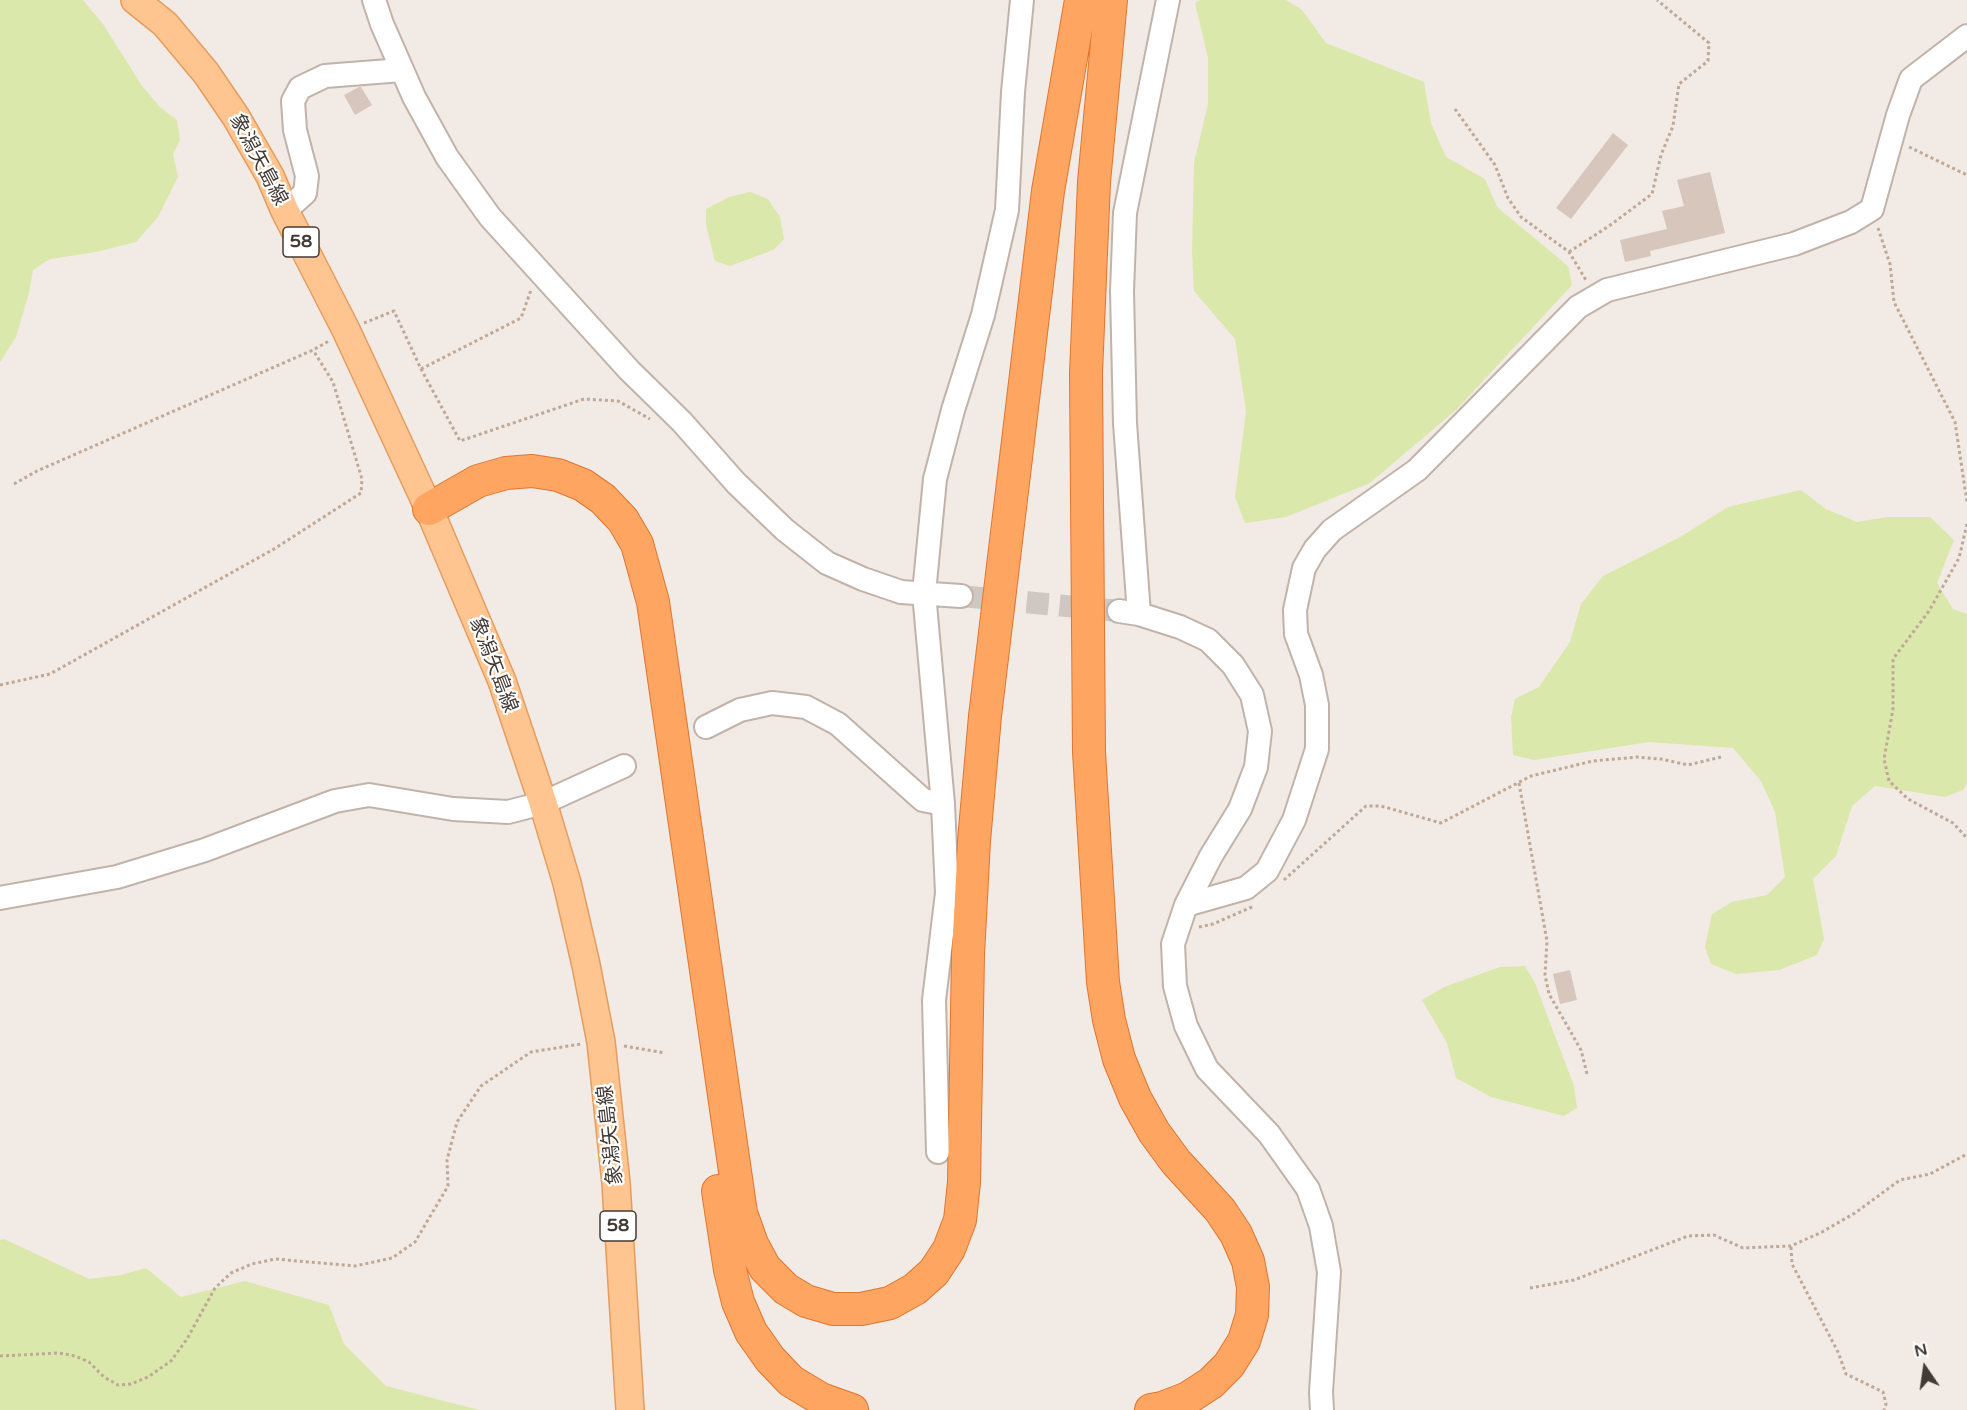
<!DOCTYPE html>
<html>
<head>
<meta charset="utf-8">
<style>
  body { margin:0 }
  #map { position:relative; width:1967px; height:1410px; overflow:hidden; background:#f2eae4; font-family:"Varela Round",sans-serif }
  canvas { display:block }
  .north { position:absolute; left:1895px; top:1338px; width:60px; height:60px; -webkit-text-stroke:4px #fff; paint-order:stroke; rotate:347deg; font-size:16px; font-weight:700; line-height:24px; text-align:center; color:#443a34 }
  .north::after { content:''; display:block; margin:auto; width:21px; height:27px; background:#443a34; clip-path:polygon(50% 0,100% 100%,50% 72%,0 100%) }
</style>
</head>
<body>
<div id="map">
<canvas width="1967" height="1410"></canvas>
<div class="north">N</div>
</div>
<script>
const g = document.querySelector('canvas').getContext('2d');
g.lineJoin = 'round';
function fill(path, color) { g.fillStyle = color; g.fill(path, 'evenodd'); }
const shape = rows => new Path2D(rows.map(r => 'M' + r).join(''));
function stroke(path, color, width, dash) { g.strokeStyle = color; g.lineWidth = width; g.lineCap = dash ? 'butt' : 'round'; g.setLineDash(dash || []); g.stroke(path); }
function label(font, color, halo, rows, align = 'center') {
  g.font = font + ' "Varela Round","Noto Sans JP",sans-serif'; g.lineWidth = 4.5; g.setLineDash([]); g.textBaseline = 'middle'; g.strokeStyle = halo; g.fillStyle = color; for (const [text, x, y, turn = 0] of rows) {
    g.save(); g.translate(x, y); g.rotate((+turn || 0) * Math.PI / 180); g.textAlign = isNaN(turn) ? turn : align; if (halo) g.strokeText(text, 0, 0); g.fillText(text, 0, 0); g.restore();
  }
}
fill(shape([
  [0,0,83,0,103,24,142,86,161,108,177,120,180,140,173,154,178,177,158,217,136,242,96,252,50,259,33,270,29,293,16,337,0,362],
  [1200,0,1286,0,1302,10,1326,43,1424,82,1431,123,1446,157,1485,179,1497,207,1568,266,1572,285,1457,409,1370,483,1286,517,1245,523,1235,497,1246,411,1235,339,1194,291,1192,251,1194,163,1208,104,1208,58,1195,3],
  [750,192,768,199,780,217,784,239,773,250,730,266,715,261,706,225,706,209,729,197],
  [1801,490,1826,509,1857,522,1887,517,1930,517,1954,540,1937,583,1953,609,1967,614,1967,783,1963,790,1945,797,1875,786,1852,806,1836,856,1813,879,1824,939,1817,955,1779,970,1736,974,1711,964,1705,947,1712,914,1732,902,1767,895,1785,877,1775,812,1761,781,1733,748,1649,742,1534,760,1513,755,1511,717,1515,699,1539,687,1570,642,1581,604,1603,576,1680,537,1728,507],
  [1525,966,1535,983,1574,1086,1577,1108,1564,1116,1491,1097,1456,1078,1447,1043,1422,1000,1444,987,1500,967],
  [4,1239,89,1279,121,1275,146,1268,181,1297,245,1281,329,1305,344,1344,386,1386,479,1410,0,1410,0,1240]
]), '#dbe8ab');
fill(shape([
  [359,87,361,87,372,105,355,115,344,95],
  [1613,133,1628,145,1571,219,1556,208],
  [1710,172,1725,233,1650,251,1651,256,1625,262,1620,240,1667,229,1662,211,1684,206,1677,180],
  [1570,970,1577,1000,1560,1004,1553,974]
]), '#d7c6bc');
stroke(shape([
  [961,596,1119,611]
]), '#cfc7c1', 22, [22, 11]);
const minor = shape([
  [374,0,382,24,414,97,447,157,490,217,629,370,682,422,736,483,785,530,827,563,863,579,901,592,961,596],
  [285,211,305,193,307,176,295,130,293,101,300,88,325,76,402,70],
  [1119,611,1139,614,1180,627,1208,640,1233,665,1252,695,1260,731,1256,767,1240,809,1211,856,1186,905,1173,944,1175,986,1186,1026,1207,1069,1269,1134,1308,1189,1321,1226,1329,1272,1321,1392,1322,1410],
  [1139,614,1125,423,1122,291,1125,213,1168,0],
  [706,727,740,710,772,703,806,707,838,724,923,800,943,804],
  [0,898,117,877,205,850,335,801,369,795,453,809,508,812,543,803,624,766],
  [1186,905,1246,888,1267,871,1294,820,1317,749,1317,705,1311,675,1296,634,1295,610,1304,568,1315,549,1332,530,1417,470,1578,307,1607,290,1794,244,1851,222,1872,209,1898,115,1911,79,1967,36],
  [938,1152,934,1000,947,893,943,804,924,593,935,479,953,410,983,315,1007,210,1013,92,1022,0]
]);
const major = shape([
  [135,0,165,24,206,73,236,117,270,176,285,211,346,330,429,509,502,681,543,803,567,883,586,965,601,1042,616,1183,630,1410]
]);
const highway = shape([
  [1111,0,1094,182,1086,373,1089,752,1103,982,1109,1020,1119,1059,1135,1098,1154,1132,1176,1162,1220,1210,1236,1234,1248,1261,1253,1287,1252,1315,1244,1341,1229,1365,1211,1383,1188,1398,1162,1408,1151,1410],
  [429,509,478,481,506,473,532,471,558,475,583,485,603,499,623,520,637,544,653,602,741,1213,752,1244,765,1268,786,1289,806,1301,833,1309,861,1309,890,1303,915,1289,934,1272,949,1249,960,1220,964,1182,968,955,974,841,985,716,1048,191,1081,0],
  [718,1191,730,1270,738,1302,751,1332,770,1359,791,1381,821,1399,852,1410]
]);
stroke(minor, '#c1b3a9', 26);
stroke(major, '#e69c5e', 30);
stroke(highway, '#e07530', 34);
stroke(shape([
  [1455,109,1495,165,1508,198,1521,217,1569,252,1586,280],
  [1909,147,1967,175],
  [1878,228,1890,264,1894,302,1955,422,1967,502],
  [1569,252,1609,226,1652,194,1661,155,1673,126,1679,84,1708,61,1709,43,1657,0],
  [364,323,394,311,421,369,460,441,584,399,618,401,650,419],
  [421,369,521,318,531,290],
  [14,484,37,471,313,350,329,341],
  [1967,524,1959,558,1929,611,1893,659,1893,709,1884,759,1889,781,1908,799,1953,823,1967,838],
  [0,685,50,674,274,549,361,493,362,479,333,382,313,350],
  [1519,783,1547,941,1545,975,1549,994,1581,1050,1587,1074],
  [1284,880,1366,806,1381,806,1441,823,1531,776,1593,761,1637,757,1661,759,1688,765,1721,757],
  [1199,927,1213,924,1254,906],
  [624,1046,665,1053],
  [1791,1247,1792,1264,1838,1352,1846,1374,1883,1392,1886,1404,1884,1410],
  [1530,1288,1574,1280,1688,1236,1714,1235,1743,1248,1791,1246,1822,1232,1855,1213,1900,1180,1930,1174,1967,1154],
  [0,1356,59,1353,75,1356,89,1362,104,1377,118,1385,131,1384,148,1377,171,1361,187,1339,215,1288,231,1273,252,1264,275,1259,355,1266,392,1258,415,1242,448,1186,447,1160,457,1122,481,1086,531,1052,581,1044]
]), '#c0a897', 3, [3, 3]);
stroke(minor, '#fff', 22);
stroke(major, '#ffc590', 27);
stroke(highway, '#ffa562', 32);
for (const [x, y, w] of [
  [301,242,36],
  [618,1226,36]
]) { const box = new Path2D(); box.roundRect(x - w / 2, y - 15, w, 30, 4.5); g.fillStyle = '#fff'; g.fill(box); stroke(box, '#443a34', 1.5); }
label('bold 18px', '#443a34', null, [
  ["58",301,242],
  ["58",618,1226]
]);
label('20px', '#443a34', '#fff', [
  ["象潟矢島線",258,160,62],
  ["象潟矢島線",493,665,69],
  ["象潟矢島線",611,1135,-96]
]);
</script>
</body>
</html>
